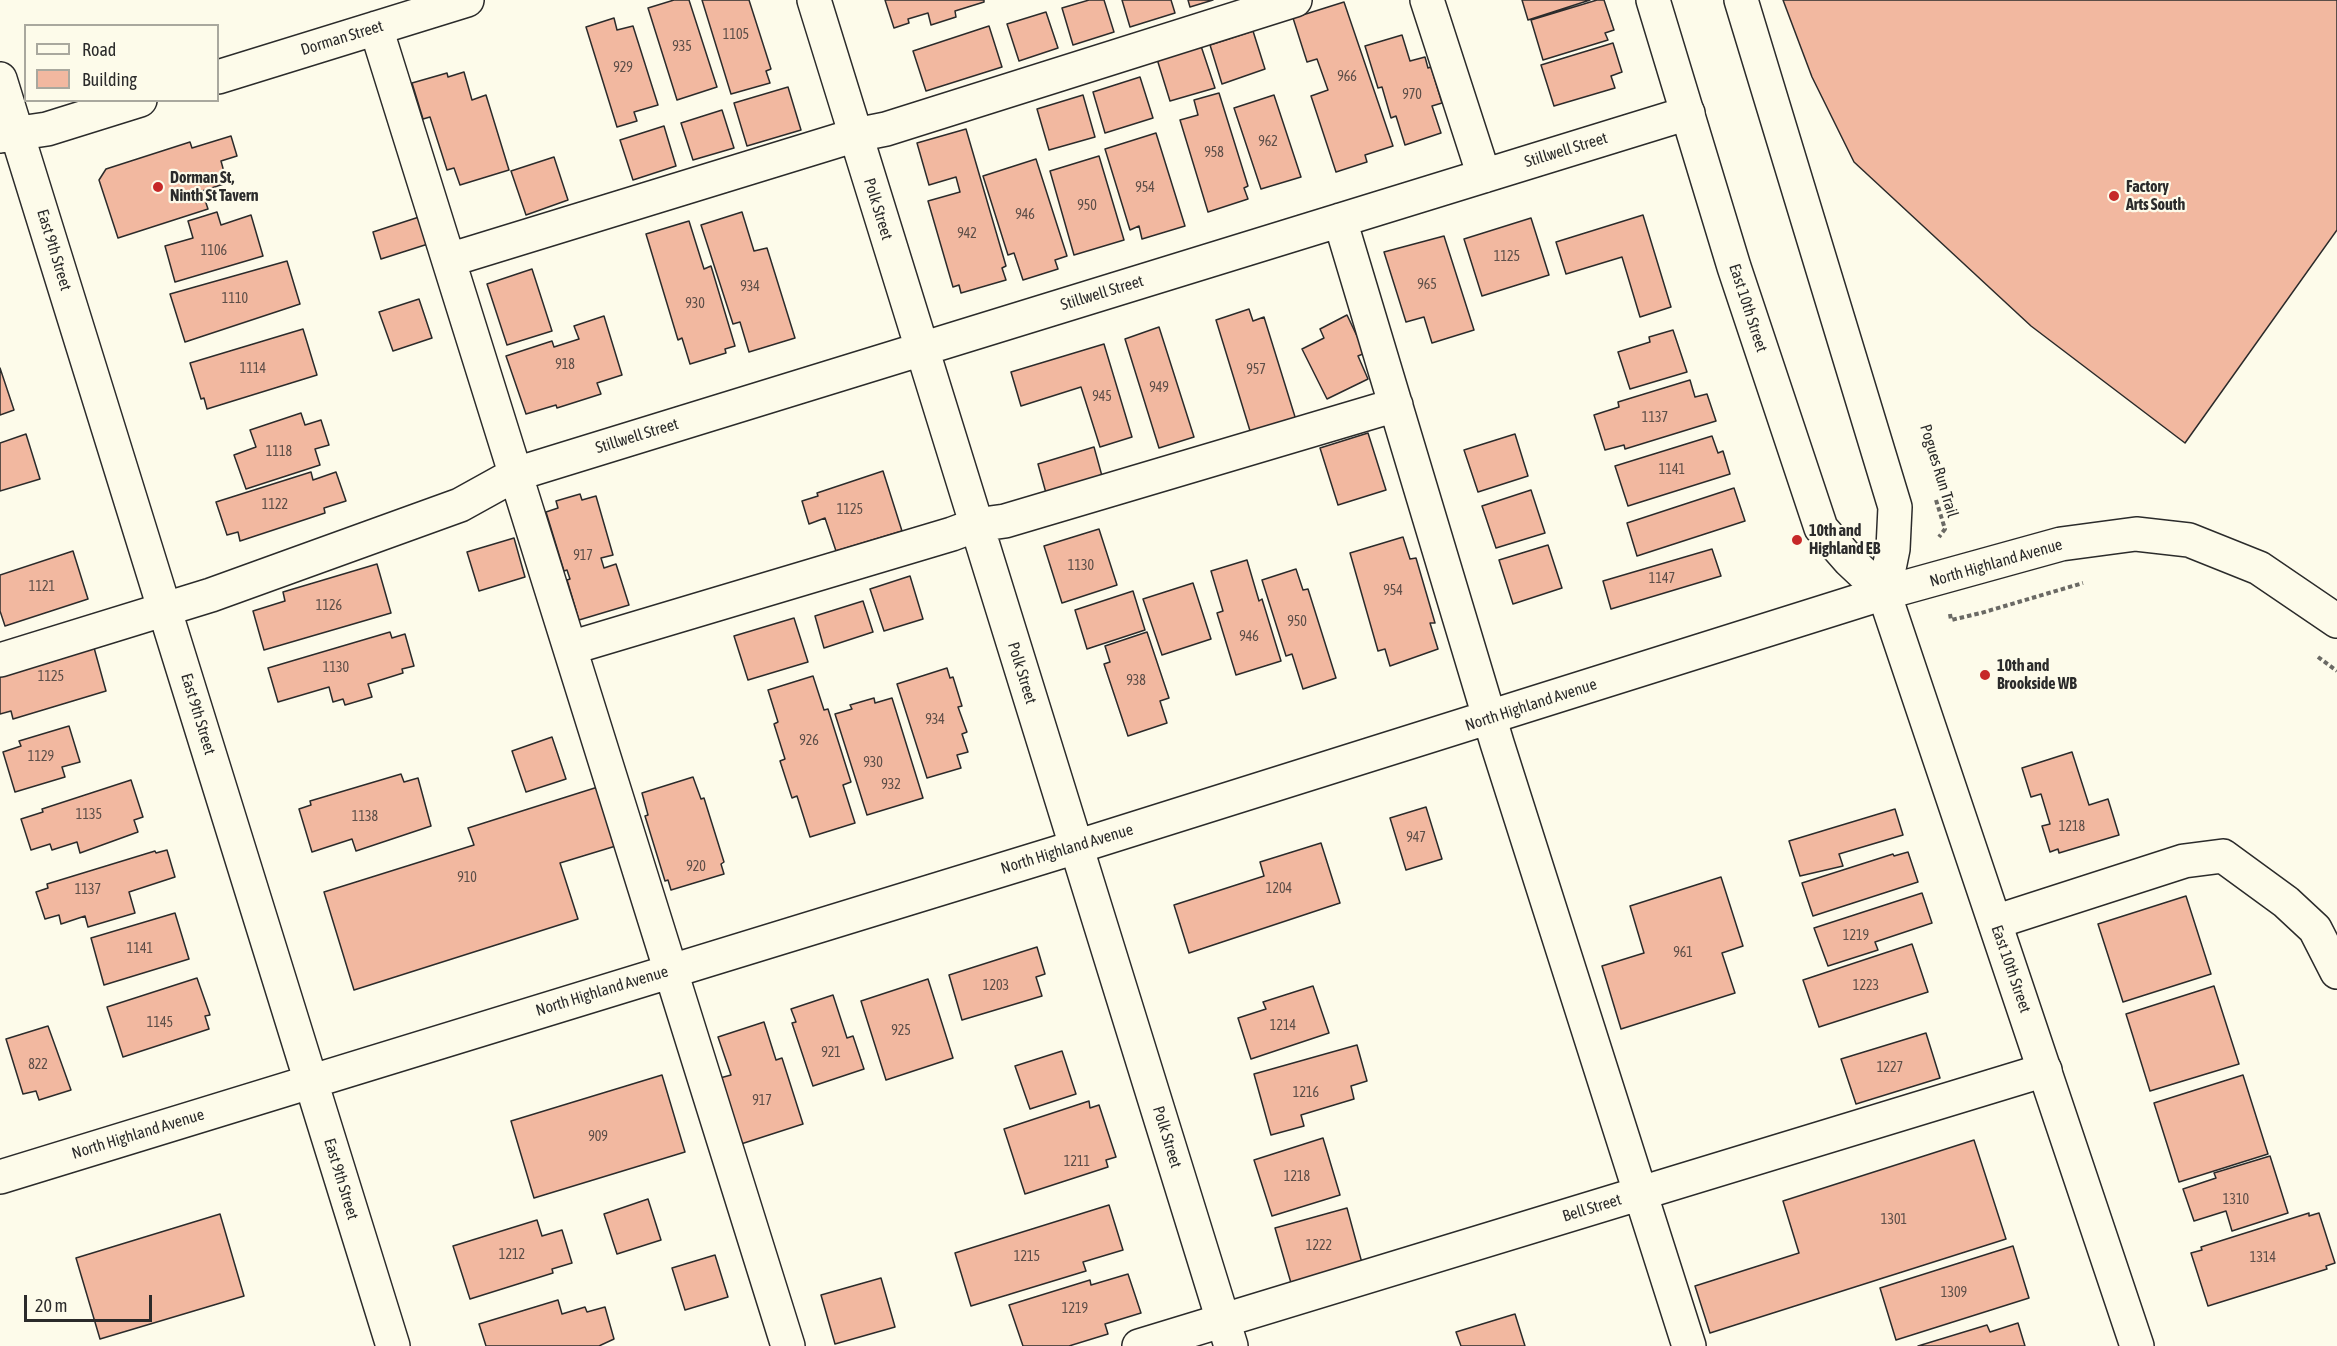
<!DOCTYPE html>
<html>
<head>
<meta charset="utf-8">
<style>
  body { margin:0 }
  #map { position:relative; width:2337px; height:1346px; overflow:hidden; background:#fdfbea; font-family:"Asap Condensed",sans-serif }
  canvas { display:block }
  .legend { position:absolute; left:24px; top:24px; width:195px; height:78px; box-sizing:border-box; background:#fdfbea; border:2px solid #a9a89e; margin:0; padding:8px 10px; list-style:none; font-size:18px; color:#2b2b2b }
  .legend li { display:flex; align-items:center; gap:12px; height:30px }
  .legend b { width:30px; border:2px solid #a9a89e }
  .scale { position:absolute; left:24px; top:1295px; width:128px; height:27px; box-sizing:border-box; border:3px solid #2b2b2b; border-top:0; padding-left:8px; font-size:18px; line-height:21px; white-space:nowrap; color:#2b2b2b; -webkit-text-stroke:4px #fdfbea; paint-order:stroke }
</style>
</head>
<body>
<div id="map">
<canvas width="2337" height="1346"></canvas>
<ul class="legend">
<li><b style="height:8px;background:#fdfbea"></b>Road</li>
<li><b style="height:16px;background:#f2b8a0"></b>Building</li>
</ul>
<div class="scale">20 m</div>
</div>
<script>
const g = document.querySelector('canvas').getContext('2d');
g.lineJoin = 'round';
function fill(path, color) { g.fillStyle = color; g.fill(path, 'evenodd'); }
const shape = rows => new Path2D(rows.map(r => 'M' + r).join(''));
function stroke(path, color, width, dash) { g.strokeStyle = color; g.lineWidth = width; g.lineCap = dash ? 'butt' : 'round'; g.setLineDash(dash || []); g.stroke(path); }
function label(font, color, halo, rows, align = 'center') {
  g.font = font + ' "Asap Condensed",sans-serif'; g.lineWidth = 4.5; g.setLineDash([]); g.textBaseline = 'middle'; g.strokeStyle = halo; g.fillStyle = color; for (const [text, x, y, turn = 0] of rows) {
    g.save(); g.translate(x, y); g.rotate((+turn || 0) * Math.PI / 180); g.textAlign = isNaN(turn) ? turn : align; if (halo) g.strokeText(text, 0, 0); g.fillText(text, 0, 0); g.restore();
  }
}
const building = shape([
  [674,0,689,0,717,87,677,100,648,8,674,0],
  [702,0,749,0,771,69,766,71,770,83,731,94,702,0],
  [885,0,984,0,984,2,955,11,956,17,931,25,928,13,908,19,909,23,894,28,885,0],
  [1089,0,1104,0,1114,32,1073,45,1062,8,1089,0],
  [1122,0,1171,0,1175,13,1130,27,1122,0],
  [1188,0,1213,0,1190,7,1188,0],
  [1522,0,1590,0,1528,20,1522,0],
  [1597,0,1604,0,1614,30,1605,33,1608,40,1543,60,1531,20,1597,0],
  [1783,0,2337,0,2337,230,2185,443,2031,326,1854,162,1812,77,1783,0],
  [1344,2,1393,146,1365,155,1367,162,1336,172,1311,96,1328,90,1317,59,1307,62,1293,18,1344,2],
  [1046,12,1058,48,1019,61,1007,24,1046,12],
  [614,18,617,30,633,26,658,105,634,112,637,121,617,127,586,27,614,18],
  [989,26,1002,67,926,91,913,51,989,26],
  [1253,31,1265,69,1222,84,1210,45,1253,31],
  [1402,35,1410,61,1425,57,1428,68,1431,67,1442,103,1432,106,1441,133,1405,145,1396,116,1391,118,1382,87,1378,88,1365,46,1402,35],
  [1613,43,1622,72,1611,76,1615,88,1554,106,1541,65,1613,43],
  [1201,46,1215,88,1170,101,1157,59,1201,46],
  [464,72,472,100,486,95,509,170,460,185,454,168,447,170,430,117,423,119,412,83,447,73,448,77,464,72],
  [1140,77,1153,118,1105,133,1093,92,1140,77],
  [788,87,801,130,747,146,734,103,788,87],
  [1219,93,1248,186,1244,188,1248,199,1208,212,1180,120,1198,115,1194,100,1219,93],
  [1083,95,1095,137,1049,150,1037,109,1083,95],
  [1274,95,1301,177,1261,189,1234,108,1274,95],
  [722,110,734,148,693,160,681,123,722,110],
  [664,126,676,166,633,180,620,140,664,126],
  [966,129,1006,266,1002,268,1006,280,961,293,959,285,953,287,928,201,960,192,956,177,929,185,917,143,966,129],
  [1156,133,1185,226,1142,239,1139,226,1130,230,1105,149,1156,133],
  [231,136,237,156,221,161,227,183,202,191,208,209,118,238,99,180,106,169,190,142,192,148,231,136],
  [1099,156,1124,240,1074,255,1050,171,1099,156],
  [554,157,568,200,526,215,511,171,554,157],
  [1036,159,1067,256,1055,260,1058,269,1023,280,1014,253,1008,255,983,176,1036,159],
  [217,212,221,225,251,215,263,256,175,282,165,246,193,238,188,221,217,212],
  [742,212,754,251,767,248,795,338,749,352,740,322,733,324,701,225,742,212],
  [1643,215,1671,307,1640,317,1622,257,1566,274,1556,242,1643,215],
  [419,217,428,244,381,259,373,232,419,217],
  [1531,218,1549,275,1482,296,1464,239,1531,218],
  [689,221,704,269,711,266,735,346,725,349,726,353,690,364,682,338,678,340,646,234,689,221],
  [1444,236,1474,330,1432,343,1424,317,1406,322,1384,252,1444,236],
  [287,261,300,304,185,342,170,294,287,261],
  [532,269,552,331,507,345,487,284,532,269],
  [419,299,432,338,393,351,379,312,419,299],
  [1249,309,1253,321,1264,317,1296,420,1251,434,1216,320,1249,309],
  [1347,315,1365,353,1358,356,1368,379,1327,399,1302,349,1324,338,1320,329,1347,315],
  [604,316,622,375,597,383,601,394,557,408,556,405,526,414,506,356,552,341,554,347,579,339,574,326,604,316],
  [1159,327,1194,437,1159,448,1125,339,1159,327],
  [303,329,317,375,207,409,204,398,201,399,190,363,303,329],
  [1673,330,1687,372,1630,389,1618,352,1650,342,1649,337,1673,330],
  [1104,344,1132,437,1100,447,1081,387,1021,406,1011,372,1104,344],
  [0,368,14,410,0,415,0,368],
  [1690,380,1695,397,1707,394,1716,421,1625,449,1624,445,1605,450,1594,415,1619,407,1618,402,1690,380],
  [301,413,305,425,321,420,329,445,315,449,320,465,246,489,234,455,256,447,250,430,301,413],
  [1368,433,1386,490,1338,505,1320,448,1368,433],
  [26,434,40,479,0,491,0,443,26,434],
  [1515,434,1528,476,1478,492,1464,450,1515,434],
  [1712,436,1718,453,1723,451,1730,474,1628,506,1615,466,1712,436],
  [1094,447,1102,476,1046,493,1038,464,1094,447],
  [883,471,902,531,836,551,825,518,809,524,802,501,818,496,817,493,883,471],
  [311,472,313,480,336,472,346,501,324,508,325,513,240,541,238,532,227,535,216,502,311,472],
  [1734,488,1745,521,1637,556,1627,523,1734,488],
  [1531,490,1545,533,1496,548,1482,506,1531,490],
  [580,494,582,500,596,496,613,555,601,558,604,568,616,564,629,605,579,620,567,580,570,579,567,570,564,571,546,512,558,508,556,501,580,494],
  [1099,529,1117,585,1062,603,1044,546,1099,529],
  [1403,537,1410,559,1416,558,1435,623,1430,623,1438,649,1390,666,1385,649,1378,651,1350,553,1403,537],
  [514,538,525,577,479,591,467,552,514,538],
  [1548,545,1562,588,1513,604,1499,560,1548,545],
  [1712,549,1721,576,1611,609,1603,581,1712,549],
  [73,551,88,599,5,626,0,611,0,575,73,551],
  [1247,560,1259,601,1262,599,1281,661,1236,675,1217,613,1223,611,1211,571,1247,560],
  [377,564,391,613,264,650,253,611,285,601,283,592,377,564],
  [1296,569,1303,590,1308,589,1336,678,1303,689,1292,654,1286,656,1262,580,1296,569],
  [910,576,923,619,884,631,870,589,910,576],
  [1193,583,1211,639,1162,655,1143,599,1193,583],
  [1133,591,1145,630,1087,649,1075,610,1133,591],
  [863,601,873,632,824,648,815,616,863,601],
  [794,618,808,662,748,680,734,636,794,618],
  [390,632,392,638,405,634,414,666,402,669,403,673,368,684,372,697,345,705,343,699,333,702,329,687,278,702,268,668,390,632],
  [1147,632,1169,698,1160,701,1167,723,1128,736,1104,664,1110,662,1105,646,1147,632],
  [93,644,106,691,13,719,11,711,0,714,0,672,93,644],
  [947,668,950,678,953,677,962,706,958,707,967,732,962,734,968,752,957,755,961,768,927,778,897,684,947,668],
  [813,676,824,710,828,709,851,782,843,785,855,823,810,837,797,796,792,798,780,761,785,759,774,724,778,722,768,690,813,676],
  [874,698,875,703,892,698,923,798,867,815,835,714,852,709,850,705,874,698],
  [69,726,80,762,62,767,65,777,15,792,3,752,21,746,19,741,69,726],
  [552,737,566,779,526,792,512,751,552,737],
  [2072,752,2089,805,2108,799,2119,835,2059,853,2058,849,2050,852,2042,826,2050,824,2041,794,2031,797,2022,768,2072,752],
  [401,774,404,782,418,778,431,826,356,851,352,839,312,852,299,809,311,805,310,801,401,774],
  [693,777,701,799,704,798,724,862,721,864,724,874,671,890,668,880,665,881,645,816,648,815,642,793,693,777],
  [131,780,143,817,134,820,138,832,80,853,77,842,52,850,50,844,31,850,21,819,43,812,42,809,131,780],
  [601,786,619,845,560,863,578,919,354,990,324,892,474,845,468,828,601,786],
  [1426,807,1442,859,1406,870,1390,818,1426,807],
  [1895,809,1903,835,1839,854,1843,866,1800,876,1789,841,1895,809],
  [1321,843,1340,903,1189,953,1174,905,1264,876,1260,862,1321,843],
  [167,850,175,877,129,892,135,913,88,927,85,916,61,924,59,915,45,919,36,892,48,888,47,884,155,851,156,853,167,850],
  [1908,852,1918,882,1813,916,1802,883,1893,854,1894,856,1908,852],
  [1721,877,1743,946,1722,953,1735,993,1621,1029,1602,966,1644,953,1630,906,1721,877],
  [1922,893,1932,923,1875,942,1878,950,1828,966,1814,928,1922,893],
  [2186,896,2211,974,2123,1002,2098,924,2186,896],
  [175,913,189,959,104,985,91,938,175,913],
  [1912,944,1928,992,1819,1027,1803,980,1912,944],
  [1037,947,1045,974,1036,977,1042,996,962,1020,949,975,1037,947],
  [197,978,210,1015,205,1016,209,1029,123,1057,107,1007,197,978],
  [928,979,953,1058,886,1080,861,1001,928,979],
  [1313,986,1329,1033,1251,1059,1238,1018,1266,1009,1263,1002,1313,986],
  [2214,986,2239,1064,2150,1091,2126,1014,2214,986],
  [833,995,847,1038,853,1036,864,1069,813,1086,792,1023,796,1022,791,1009,833,995],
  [764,1022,776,1060,782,1058,803,1124,741,1144,720,1078,731,1075,718,1037,764,1022],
  [48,1026,71,1090,39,1100,36,1091,23,1094,6,1039,48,1026],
  [1926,1033,1940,1078,1856,1104,1841,1059,1926,1033],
  [1357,1045,1367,1081,1351,1086,1354,1099,1301,1115,1304,1126,1271,1135,1254,1074,1357,1045],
  [1062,1051,1076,1094,1030,1109,1015,1066,1062,1051],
  [662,1075,685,1152,534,1198,511,1121,662,1075],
  [2243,1075,2268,1154,2179,1182,2154,1103,2243,1075],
  [1089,1101,1090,1108,1099,1105,1116,1157,1106,1160,1108,1167,1025,1194,1004,1129,1089,1101],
  [1323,1138,1340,1195,1272,1216,1254,1160,1323,1138],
  [1974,1140,2006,1239,1710,1333,1695,1286,1799,1253,1783,1201,1974,1140],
  [2270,1156,2288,1213,2232,1231,2226,1211,2194,1221,2183,1189,2216,1178,2214,1173,2270,1156],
  [648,1199,661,1240,617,1254,604,1214,648,1199],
  [1109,1205,1123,1250,1083,1262,1086,1271,971,1306,955,1253,1109,1205],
  [1347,1208,1362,1263,1291,1283,1275,1228,1347,1208],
  [2309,1213,2309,1216,2319,1213,2335,1263,2326,1266,2327,1269,2208,1306,2191,1253,2202,1250,2201,1247,2309,1213],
  [220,1214,244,1296,100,1339,76,1258,220,1214],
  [537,1220,542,1236,562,1230,572,1263,552,1269,553,1273,470,1299,453,1246,537,1220],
  [2013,1246,2029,1298,1896,1340,1880,1288,2013,1246],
  [715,1255,728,1297,685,1310,672,1268,715,1255],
  [1128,1274,1141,1313,1105,1324,1108,1334,1069,1346,1023,1346,1009,1305,1090,1280,1091,1285,1128,1274],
  [881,1278,895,1327,835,1344,821,1295,881,1278],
  [558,1300,562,1314,585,1307,587,1312,605,1307,614,1339,599,1346,486,1346,479,1324,558,1300],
  [1515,1314,1525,1346,1461,1346,1456,1332,1515,1314],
  [2018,1323,2025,1346,1918,1346,1987,1325,1990,1332,2018,1323]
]);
fill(building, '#f2b8a0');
stroke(building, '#2b2b2b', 1.5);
const minor = shape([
  [814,0,1231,1346],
  [1427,0,1484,176],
  [376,28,788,1346],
  [218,77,467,0],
  [0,79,393,1346],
  [0,136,47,129,140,100],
  [1340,220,1497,743,1689,1346],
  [449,260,856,135,886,129,1295,0],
  [570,648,952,534,976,525,1005,521,1396,405],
  [0,660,211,595,460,505,516,474,1688,113],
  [1995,922,2184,861,2223,856,2286,902,2315,929,2337,972],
  [0,1177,1076,847,1884,593,2061,544,2136,534,2189,540,2259,568,2337,621],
  [1139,1346,2045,1070]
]);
const major = shape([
  [1653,0,1734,267,1821,528,1849,560,1884,593,2137,1346],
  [1741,0,1895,507,1893,549,1884,593]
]);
stroke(minor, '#2b2b2b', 36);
stroke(major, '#2b2b2b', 36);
stroke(shape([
  [1936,500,1945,529,1939,537],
  [1950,614,1951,620,1981,613,2083,583],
  [2318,657,2337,671]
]), '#6a6964', 4, [4.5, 3]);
stroke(minor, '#fdfbea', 33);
stroke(major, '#fdfbea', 33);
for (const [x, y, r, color] of [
  [158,187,6,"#c62828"],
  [2114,196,6,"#c62828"],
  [1797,540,6,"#c62828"],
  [1985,675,6,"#c62828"]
]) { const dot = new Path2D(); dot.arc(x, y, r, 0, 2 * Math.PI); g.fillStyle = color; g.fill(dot); stroke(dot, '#fdfbea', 2); }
label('14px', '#5d4e48', null, [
  ["1105",736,35],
  ["935",682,47],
  ["929",623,68],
  ["966",1347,77],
  ["970",1412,95],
  ["962",1268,142],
  ["958",1214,153],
  ["954",1145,188],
  ["950",1087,206],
  ["946",1025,215],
  ["942",967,234],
  ["1106",214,251],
  ["1125",1507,257],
  ["965",1427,285],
  ["934",750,287],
  ["1110",235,299],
  ["930",695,304],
  ["918",565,365],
  ["1114",253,369],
  ["957",1256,370],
  ["949",1159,388],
  ["945",1102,397],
  ["1137",1655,418],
  ["1118",279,452],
  ["1141",1672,470],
  ["1122",275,505],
  ["1125",850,510],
  ["917",583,556],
  ["1130",1081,566],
  ["1147",1662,579],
  ["1121",42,587],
  ["954",1393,591],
  ["1126",329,606],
  ["950",1297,622],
  ["946",1249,637],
  ["1130",336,668],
  ["1125",51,677],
  ["938",1136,681],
  ["934",935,720],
  ["926",809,741],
  ["1129",41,757],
  ["930",873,763],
  ["932",891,785],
  ["1135",89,815],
  ["1138",365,817],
  ["1218",2072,827],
  ["947",1416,838],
  ["920",696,867],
  ["910",467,878],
  ["1204",1279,889],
  ["1137",88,890],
  ["1219",1856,936],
  ["1141",140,949],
  ["961",1683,953],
  ["1203",996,986],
  ["1223",1866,986],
  ["1145",160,1023],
  ["1214",1283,1026],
  ["925",901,1031],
  ["921",831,1053],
  ["822",38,1065],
  ["1227",1890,1068],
  ["1216",1306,1093],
  ["917",762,1101],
  ["909",598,1137],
  ["1211",1077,1162],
  ["1218",1297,1177],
  ["1310",2236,1200],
  ["1301",1894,1220],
  ["1222",1319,1246],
  ["1212",512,1255],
  ["1215",1027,1257],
  ["1314",2263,1258],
  ["1309",1954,1293],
  ["1219",1075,1309]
]);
label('16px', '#2b2b2b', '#fdfbea', [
  ["Dorman Street",342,38,-17],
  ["Stillwell Street",1566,150,-17],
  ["Polk Street",878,209,73],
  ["East 9th Street",54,250,73],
  ["Stillwell Street",1102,293,-17],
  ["East 10th Street",1748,308,72],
  ["Stillwell Street",637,436,-17],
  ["Pogues Run Trail",1939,471,73],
  ["North Highland Avenue",1996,563,-16],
  ["Polk Street",1022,673,73],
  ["North Highland Avenue",1531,705,-18],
  ["East 9th Street",198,714,73],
  ["North Highland Avenue",1067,849,-17],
  ["East 10th Street",2011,969,71],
  ["North Highland Avenue",602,991,-17],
  ["North Highland Avenue",138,1134,-17],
  ["Polk Street",1167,1137,73],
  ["East 9th Street",341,1179,73],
  ["Bell Street",1592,1208,-17]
]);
label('bold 16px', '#2b2b2b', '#fdfbea', [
  ["Dorman St,",170,178],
  ["Ninth St Tavern",170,196],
  ["Factory",2126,187],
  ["Arts South",2126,205],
  ["10th and",1809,531],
  ["Highland EB",1809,549],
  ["10th and",1997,666],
  ["Brookside WB",1997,684]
], 'left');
</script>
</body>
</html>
